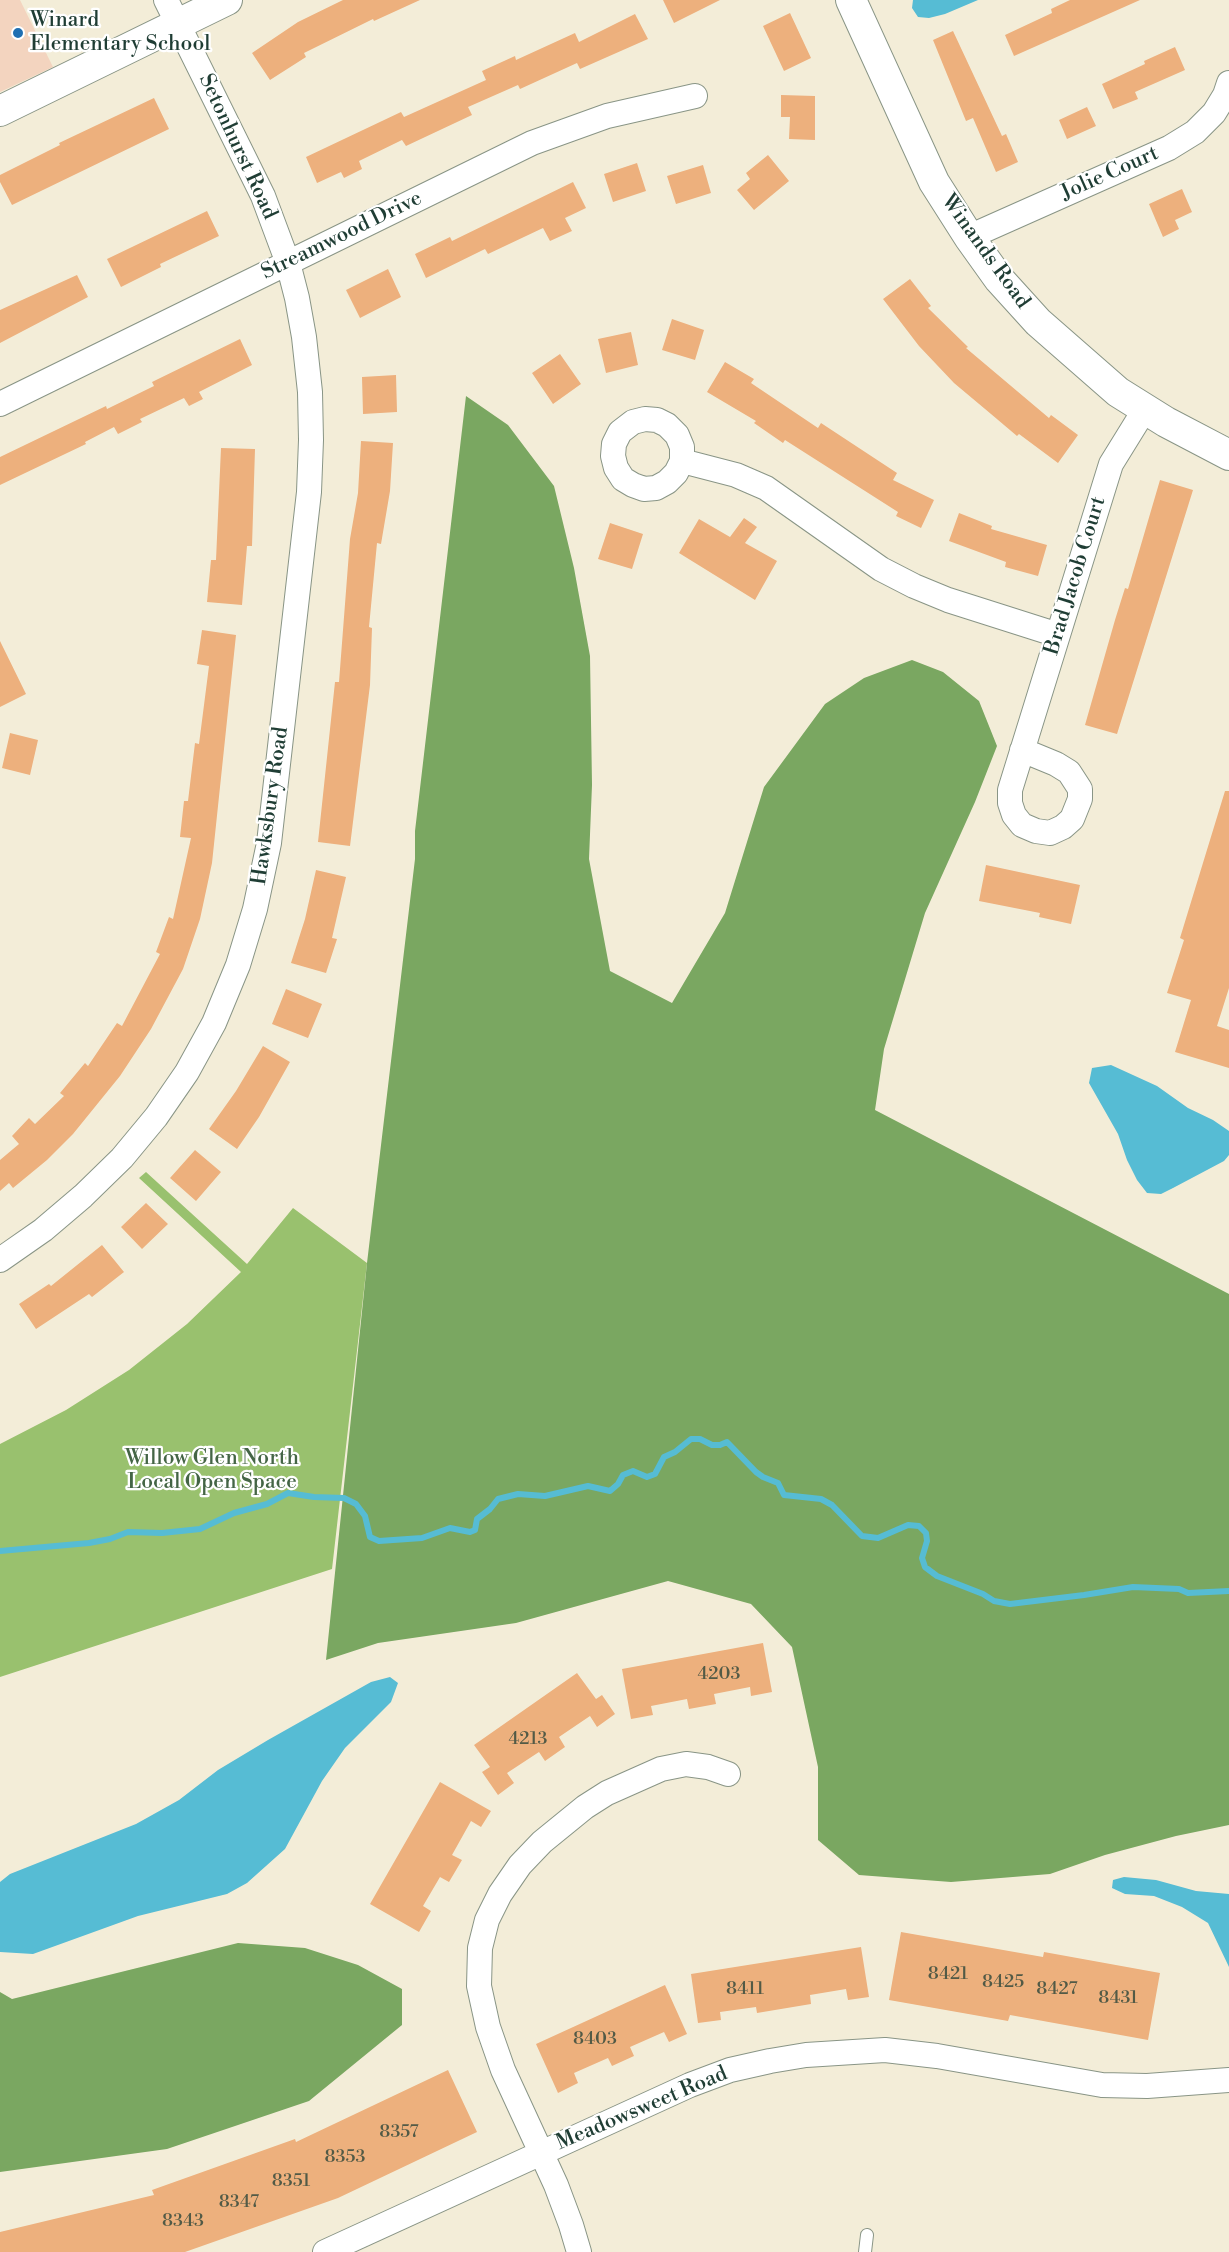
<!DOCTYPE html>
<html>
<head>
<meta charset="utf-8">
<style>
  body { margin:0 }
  canvas { display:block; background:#f3edd8 }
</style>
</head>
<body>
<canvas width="1229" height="2252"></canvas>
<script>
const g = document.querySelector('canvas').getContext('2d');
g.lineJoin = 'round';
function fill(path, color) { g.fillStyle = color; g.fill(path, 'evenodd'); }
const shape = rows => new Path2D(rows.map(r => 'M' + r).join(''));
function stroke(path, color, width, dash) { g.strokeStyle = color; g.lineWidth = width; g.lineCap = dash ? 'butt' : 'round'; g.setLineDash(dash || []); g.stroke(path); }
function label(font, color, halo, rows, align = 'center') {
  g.font = font + ' "Libre Bodoni",serif'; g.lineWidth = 4.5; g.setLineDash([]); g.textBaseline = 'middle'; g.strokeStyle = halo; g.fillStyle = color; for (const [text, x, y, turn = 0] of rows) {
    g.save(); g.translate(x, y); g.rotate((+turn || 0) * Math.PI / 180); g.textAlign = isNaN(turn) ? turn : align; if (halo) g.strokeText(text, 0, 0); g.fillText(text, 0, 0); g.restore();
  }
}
fill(shape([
  [0,0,20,0,53,67,0,92]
]), '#f3d4bf');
fill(shape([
  [146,1172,247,1264,293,1208,367,1263,332,1569,0,1677,0,1444,66,1410,129,1370,187,1324,241,1272,139,1178]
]), '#99c16e');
fill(shape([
  [466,396,508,425,554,486,574,568,590,656,592,785,589,859,610,971,672,1003,725,913,764,787,825,704,864,678,912,660,943,672,979,701,997,746,975,802,925,913,884,1049,875,1110,1229,1294,1229,1825,1176,1836,1105,1855,1050,1874,951,1882,859,1875,818,1840,818,1767,792,1647,751,1604,668,1581,516,1623,378,1643,326,1660,367,1263,415,859,415,831],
  [238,1943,305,1948,358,1965,402,1989,402,2025,309,2101,167,2149,0,2172,0,1992,12,1999]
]), '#7aa761');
fill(shape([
  [913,0,978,0,945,14,929,18,918,17,912,8],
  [1111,1065,1157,1086,1188,1108,1213,1120,1229,1131,1229,1155,1224,1161,1173,1188,1161,1194,1147,1193,1137,1180,1127,1160,1118,1134,1089,1083,1092,1068],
  [390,1677,398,1683,391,1702,345,1748,322,1781,285,1849,247,1883,227,1894,138,1916,33,1954,0,1952,0,1882,10,1874,136,1824,179,1800,218,1770,268,1740,371,1682],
  [1124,1877,1156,1880,1196,1891,1229,1894,1229,1967,1208,1923,1182,1907,1154,1896,1125,1894,1112,1888,1113,1880]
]), '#56bcd4');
stroke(shape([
  [0,1551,89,1543,110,1539,128,1532,162,1533,200,1529,234,1513,267,1504,288,1493,314,1497,344,1498,356,1504,365,1516,370,1537,379,1541,422,1538,450,1528,470,1532,475,1530,477,1519,490,1509,498,1499,518,1494,545,1496,588,1486,610,1491,618,1484,623,1475,633,1471,647,1477,655,1474,664,1457,675,1452,691,1439,700,1439,712,1445,720,1445,727,1442,756,1472,763,1477,778,1483,784,1495,821,1499,832,1505,862,1536,878,1538,908,1525,919,1526,926,1533,927,1541,922,1558,925,1567,937,1576,983,1594,994,1601,1010,1604,1084,1595,1133,1587,1179,1589,1188,1593,1229,1591]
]), '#56bcd4', 6);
fill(shape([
  [343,0,420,0,374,21,373,19,304,53,306,57,270,80,252,53,298,22],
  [663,0,720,0,674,23],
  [1070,0,1140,0,1014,56,1005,35,1052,13,1051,9],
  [790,13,811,58,784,71,763,26],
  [635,14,648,39,580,69,577,63,520,89,518,85,468,107,472,115,406,146,402,140,359,161,362,169,344,178,341,172,317,183,306,157,401,112,404,117,486,80,482,71,515,56,516,60,575,33,579,42],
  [953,31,1002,136,1006,134,1018,162,996,172,973,118,966,121,933,40],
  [1175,47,1185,70,1135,92,1138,99,1113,109,1102,84,1145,64,1144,61],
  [781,95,815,96,815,140,789,139,790,117,781,117],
  [154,98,169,129,12,205,0,182,0,175,60,145,59,143],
  [1087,107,1096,126,1067,139,1059,120],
  [768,155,789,181,754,210,737,190,750,179,746,173],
  [637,163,646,191,613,202,604,174],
  [703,165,711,193,676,204,667,176],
  [573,182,586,208,565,218,572,231,550,241,543,228,488,254,485,249,426,278,415,254,450,237,452,241],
  [1182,189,1192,212,1175,220,1179,229,1163,237,1149,204],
  [207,211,219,236,160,264,161,267,121,287,107,259],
  [388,269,401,297,360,318,346,290],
  [77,275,88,297,0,343,0,310],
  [910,279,931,306,928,308,968,347,966,348,1049,418,1051,415,1078,435,1058,463,1019,434,1017,436,991,414,954,383,919,346,883,299],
  [672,319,704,330,695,360,662,350],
  [631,332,638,365,606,373,598,339],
  [240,339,252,365,199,392,203,399,189,406,184,398,140,419,142,422,118,434,114,427,85,442,86,444,0,485,0,457,106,406,107,409,154,386,152,382],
  [560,354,581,384,553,404,532,373],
  [725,362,754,379,751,383,818,428,821,423,897,473,893,480,934,500,921,528,896,516,898,512,785,440,783,443,754,423,756,421,707,392],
  [396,375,397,412,363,414,362,377],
  [361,441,393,443,390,491,381,544,377,543,369,627,372,628,370,685,350,846,318,842,335,682,339,682,350,539,358,493],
  [221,448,255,449,252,546,247,546,242,605,207,602,211,560,216,560],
  [1160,480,1193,490,1117,734,1085,725,1115,620,1125,588,1128,589],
  [959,513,992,526,991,529,1047,545,1038,576,1005,567,1006,562,949,541],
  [744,518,757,527,745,543,777,561,755,600,679,553,699,519,730,537],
  [610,523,643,534,632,569,598,559],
  [202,630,236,635,212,863,200,919,183,969,151,1029,120,1076,73,1134,47,1160,13,1188,9,1183,0,1191,0,1160,19,1144,12,1136,29,1118,35,1124,64,1096,60,1093,85,1063,88,1066,117,1023,122,1026,160,954,156,952,169,917,173,919,191,838,180,837,184,801,188,801,195,743,199,744,209,666,197,664],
  [0,641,26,694,0,707],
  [10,733,38,740,30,775,2,768],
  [1225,791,1229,791,1229,988,1217,1026,1229,1030,1229,1068,1175,1052,1191,1000,1167,993,1184,940,1180,938],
  [986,865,1080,885,1071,924,1039,917,1040,913,979,901],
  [316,870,346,877,332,938,337,939,326,973,291,963,305,919],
  [286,989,322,1004,308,1038,272,1024],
  [263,1046,290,1062,259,1117,237,1149,209,1129,236,1091],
  [195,1150,221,1172,196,1201,170,1178],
  [146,1203,168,1224,142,1249,121,1227],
  [102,1245,124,1272,92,1297,89,1294,36,1329,19,1304,49,1284,51,1286],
  [763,1643,772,1692,751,1696,750,1687,714,1694,716,1704,689,1709,687,1699,651,1706,653,1715,631,1719,622,1669],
  [577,1673,596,1699,602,1695,615,1714,597,1727,590,1716,559,1737,565,1747,545,1761,539,1752,507,1773,514,1783,498,1795,482,1772,490,1767,474,1745],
  [440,1782,491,1811,481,1827,471,1821,452,1855,462,1860,449,1882,440,1877,423,1906,431,1911,419,1932,370,1904],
  [901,1932,1043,1957,1044,1952,1160,1973,1148,2040,1010,2015,1008,2021,889,2000],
  [861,1947,869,1997,848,2000,846,1989,810,1995,811,2004,757,2013,756,2007,720,2012,721,2020,698,2023,691,1974],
  [665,1985,687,2034,669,2042,664,2032,630,2047,634,2056,612,2066,608,2058,574,2073,578,2083,558,2093,536,2044],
  [448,2070,477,2132,338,2198,185,2252,0,2252,0,2232,154,2195,152,2190,295,2139,296,2142]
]), '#edb07d');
const service = shape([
  [865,2252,867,2235]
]);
const minor = shape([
  [969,237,1169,148,1195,132,1214,113,1225,95,1229,83],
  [0,404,532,143,607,116,695,96],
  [682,461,676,473,667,482,656,488,644,489,633,485,623,479,616,468,613,456,614,444,620,432,633,422,645,419,657,420,667,425,677,435,682,447,682,461,736,475,766,488,881,569,914,586,948,600,1058,635],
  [1022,750,1056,764,1069,772,1080,789,1080,799,1072,819,1063,827,1050,833,1036,831,1022,825,1014,815,1010,803,1010,790,1111,464,1145,409],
  [0,1260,43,1230,83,1196,122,1158,156,1117,187,1072,214,1023,238,965,255,909,269,843,309,492,311,440,310,392,304,337,297,298,288,263,263,196,166,0],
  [325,2252,690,2085,730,2070,770,2061,806,2055,885,2050,937,2056,1102,2085,1147,2086,1229,2080],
  [579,2252,571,2225,556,2185,503,2070,488,2027,479,1986,480,1948,487,1920,500,1894,520,1865,542,1842,585,1807,607,1793,661,1769,686,1764,708,1767,728,1774]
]);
const tertiary = shape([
  [851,0,934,182,969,237,999,279,1038,322,1118,392,1166,422,1229,455],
  [0,111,227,0]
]);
stroke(service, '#899586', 14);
stroke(minor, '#899586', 26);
stroke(tertiary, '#899586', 32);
stroke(service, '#fff', 12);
stroke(minor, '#fff', 24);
stroke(tertiary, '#fff', 30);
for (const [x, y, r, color] of [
  [18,33,6,"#1f6fb2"]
]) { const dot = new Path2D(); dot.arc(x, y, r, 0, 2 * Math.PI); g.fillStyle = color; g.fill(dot); stroke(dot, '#fff', 2); }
label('18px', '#525a46', null, [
  ["4203",719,1675],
  ["4213",528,1740],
  ["8421",948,1975],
  ["8425",1003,1983],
  ["8411",745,1990],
  ["8427",1057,1990],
  ["8431",1118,1999],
  ["8403",595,2040],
  ["8357",399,2133],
  ["8353",345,2158],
  ["8351",291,2182],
  ["8347",239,2203],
  ["8343",183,2222]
]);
label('21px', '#1f3d34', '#fff', [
  ["Winard",30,21],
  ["Elementary School",30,45]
], 'left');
label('21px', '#1f3d34', '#fff', [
  ["Setonhurst Road",237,147,65],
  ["Jolie Court",1110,174,-24],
  ["Streamwood Drive",342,236,-26],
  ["Winands Road",985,252,54],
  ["Brad Jacob Court",1076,576,-73],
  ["Hawksbury Road",271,806,-82],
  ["Meadowsweet Road",642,2109,-23]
]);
label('21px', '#446545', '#fff', [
  ["Willow Glen North",212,1459],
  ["Local Open Space",212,1483]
]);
</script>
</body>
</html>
